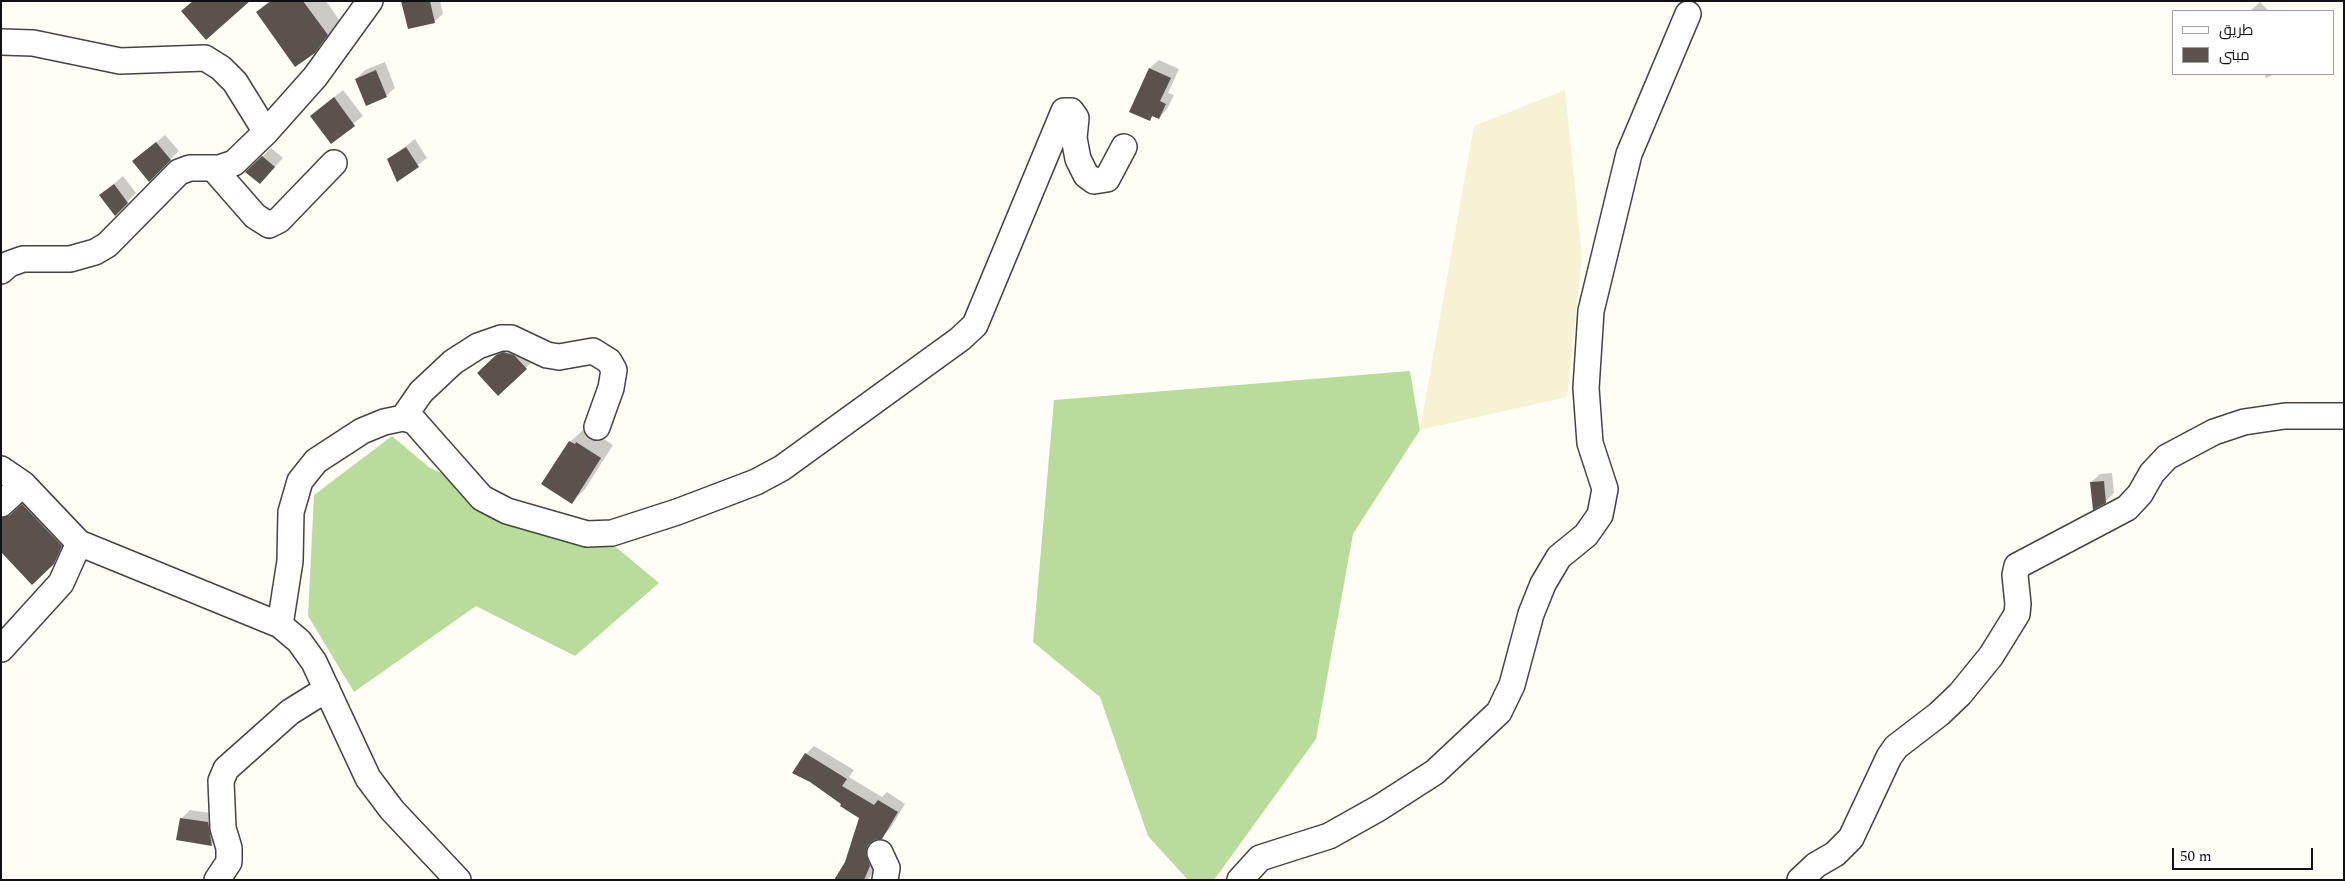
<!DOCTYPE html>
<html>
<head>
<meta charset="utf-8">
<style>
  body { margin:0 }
  #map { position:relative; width:2345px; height:881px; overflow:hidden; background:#fffdf5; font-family:Spectral,Cairo,serif }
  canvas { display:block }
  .frame { position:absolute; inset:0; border:2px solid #111; pointer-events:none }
  .legend { position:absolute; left:2172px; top:10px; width:162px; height:65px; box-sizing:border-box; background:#fff; border:1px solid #a0a0a0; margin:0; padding:6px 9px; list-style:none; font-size:15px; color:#111 }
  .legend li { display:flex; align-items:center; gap:10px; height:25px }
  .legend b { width:25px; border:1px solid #a0a0a0 }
  .scale { position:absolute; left:2172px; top:848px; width:141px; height:22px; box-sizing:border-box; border:2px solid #111; border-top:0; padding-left:6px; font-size:15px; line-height:18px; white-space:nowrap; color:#111; -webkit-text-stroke:4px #fff; paint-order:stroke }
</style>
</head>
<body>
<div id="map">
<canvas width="2345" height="881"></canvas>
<div class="frame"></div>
<ul class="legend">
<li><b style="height:6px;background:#fff"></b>طريق</li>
<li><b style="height:14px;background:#5a524d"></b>مبنى</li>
</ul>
<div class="scale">50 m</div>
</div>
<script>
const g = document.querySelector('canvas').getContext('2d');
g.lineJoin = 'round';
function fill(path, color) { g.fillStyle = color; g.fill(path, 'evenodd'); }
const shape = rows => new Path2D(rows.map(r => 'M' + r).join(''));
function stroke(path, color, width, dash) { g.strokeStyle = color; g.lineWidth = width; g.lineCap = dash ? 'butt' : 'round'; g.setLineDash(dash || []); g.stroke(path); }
fill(shape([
  [1565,90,1582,256,1567,397,1420,430,1474,126]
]), '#f6f3d4');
fill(shape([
  [1410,371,1420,430,1353,534,1316,739,1214,880,1188,880,1148,836,1100,697,1033,642,1054,400],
  [392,436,430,468,617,548,659,583,575,656,476,606,354,692,308,616,314,495]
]), '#b9dc9c');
fill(shape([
  [269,1,326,1,340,21,314,52,258,12],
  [403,1,440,1,443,14,434,22],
  [2260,2,2269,11,2250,11],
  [1159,60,1179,69,1168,93,1174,95,1167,109,1159,118,1154,115,1149,120,1150,68],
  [385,62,395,88,386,96,356,79,365,70],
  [2264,74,2275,74,2266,78],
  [343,90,363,116,331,142,311,116],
  [165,135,179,151,149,180,143,153],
  [415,139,427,158,397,181,389,159],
  [271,148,283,158,260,183,247,172],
  [123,176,136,193,115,214,101,195],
  [506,347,535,359,498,394,478,373],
  [584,429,588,432,590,430,613,445,585,489,572,502,543,484,570,442],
  [2112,473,2114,493,2105,502,2091,482,2100,474],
  [39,489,70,546,53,563,1,550,1,512,13,501,22,502],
  [814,746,854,770,849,777,882,797,887,792,905,804,890,829,881,838,875,839,873,844,878,864,868,880,836,880,846,862,861,817,843,804,806,754],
  [190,810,217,814,220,836,212,844,181,819]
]), '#0003');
fill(shape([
  [193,1,250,1,206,40,181,11],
  [271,1,303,1,328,35,315,53,295,67,256,12],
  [401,1,430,1,435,23,408,29],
  [1149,68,1171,78,1160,101,1166,104,1159,119,1152,116,1150,121,1129,112],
  [376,70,387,97,366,106,355,79],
  [334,97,355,126,331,144,310,116],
  [156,142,171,160,149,182,132,161],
  [406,147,419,167,397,182,387,159],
  [262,156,275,167,260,184,245,172],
  [114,184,128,203,115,216,99,195],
  [503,352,514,355,527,369,498,396,477,373,496,355],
  [569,441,575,444,576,442,601,458,572,504,541,484],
  [2104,481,2106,503,2093,510,2090,482],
  [22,504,62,546,54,564,32,585,1,552,1,518,10,515],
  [805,753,847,779,842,786,874,805,878,800,898,812,882,839,874,840,868,845,866,852,870,866,864,880,834,880,845,862,859,818,840,806,841,804,810,782,792,773],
  [180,818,208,822,212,846,176,840]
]), '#5a524d');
const minor = shape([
  [1,42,33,43,120,61,205,58,221,68,235,82,266,132,234,163,219,168,190,168,179,172,107,245,95,252,70,259,23,259,9,264,1,271],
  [266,132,315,77,370,1],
  [213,168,255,216,269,225,279,220,334,163],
  [403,418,421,392,453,362,478,346,501,338,511,338,547,355,559,357,593,351,609,361,614,370,611,388,597,427],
  [1,469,23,484,79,543,280,625,299,641,314,662,368,778,392,810,458,880],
  [1,504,23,484],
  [280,625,290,561,291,512,300,481,316,461,362,431,384,422,403,418,414,421,482,498,507,511,587,534,612,533,677,512,756,482,782,468,960,339,975,325,1064,111,1071,111,1076,118,1074,138,1078,159,1086,175,1094,181,1107,179,1124,147],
  [1,649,61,583,79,543],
  [880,853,887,868,885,880],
  [217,880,229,862,229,848,223,828,221,781,226,769,290,712,327,689],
  [1240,880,1260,858,1329,836,1379,808,1435,772,1499,712,1512,685,1531,614,1543,584,1559,557,1586,535,1600,515,1605,489,1590,443,1586,388,1591,311,1629,154,1688,14],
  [1800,880,1816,865,1835,854,1851,838,1889,757,1896,747,1939,714,1960,694,1991,656,2017,614,2018,604,2015,575,2017,566,2127,508,2140,494,2152,473,2167,457,2214,432,2244,422,2285,416,2344,416]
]);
stroke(minor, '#444', 28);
stroke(minor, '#fff', 25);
</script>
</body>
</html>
